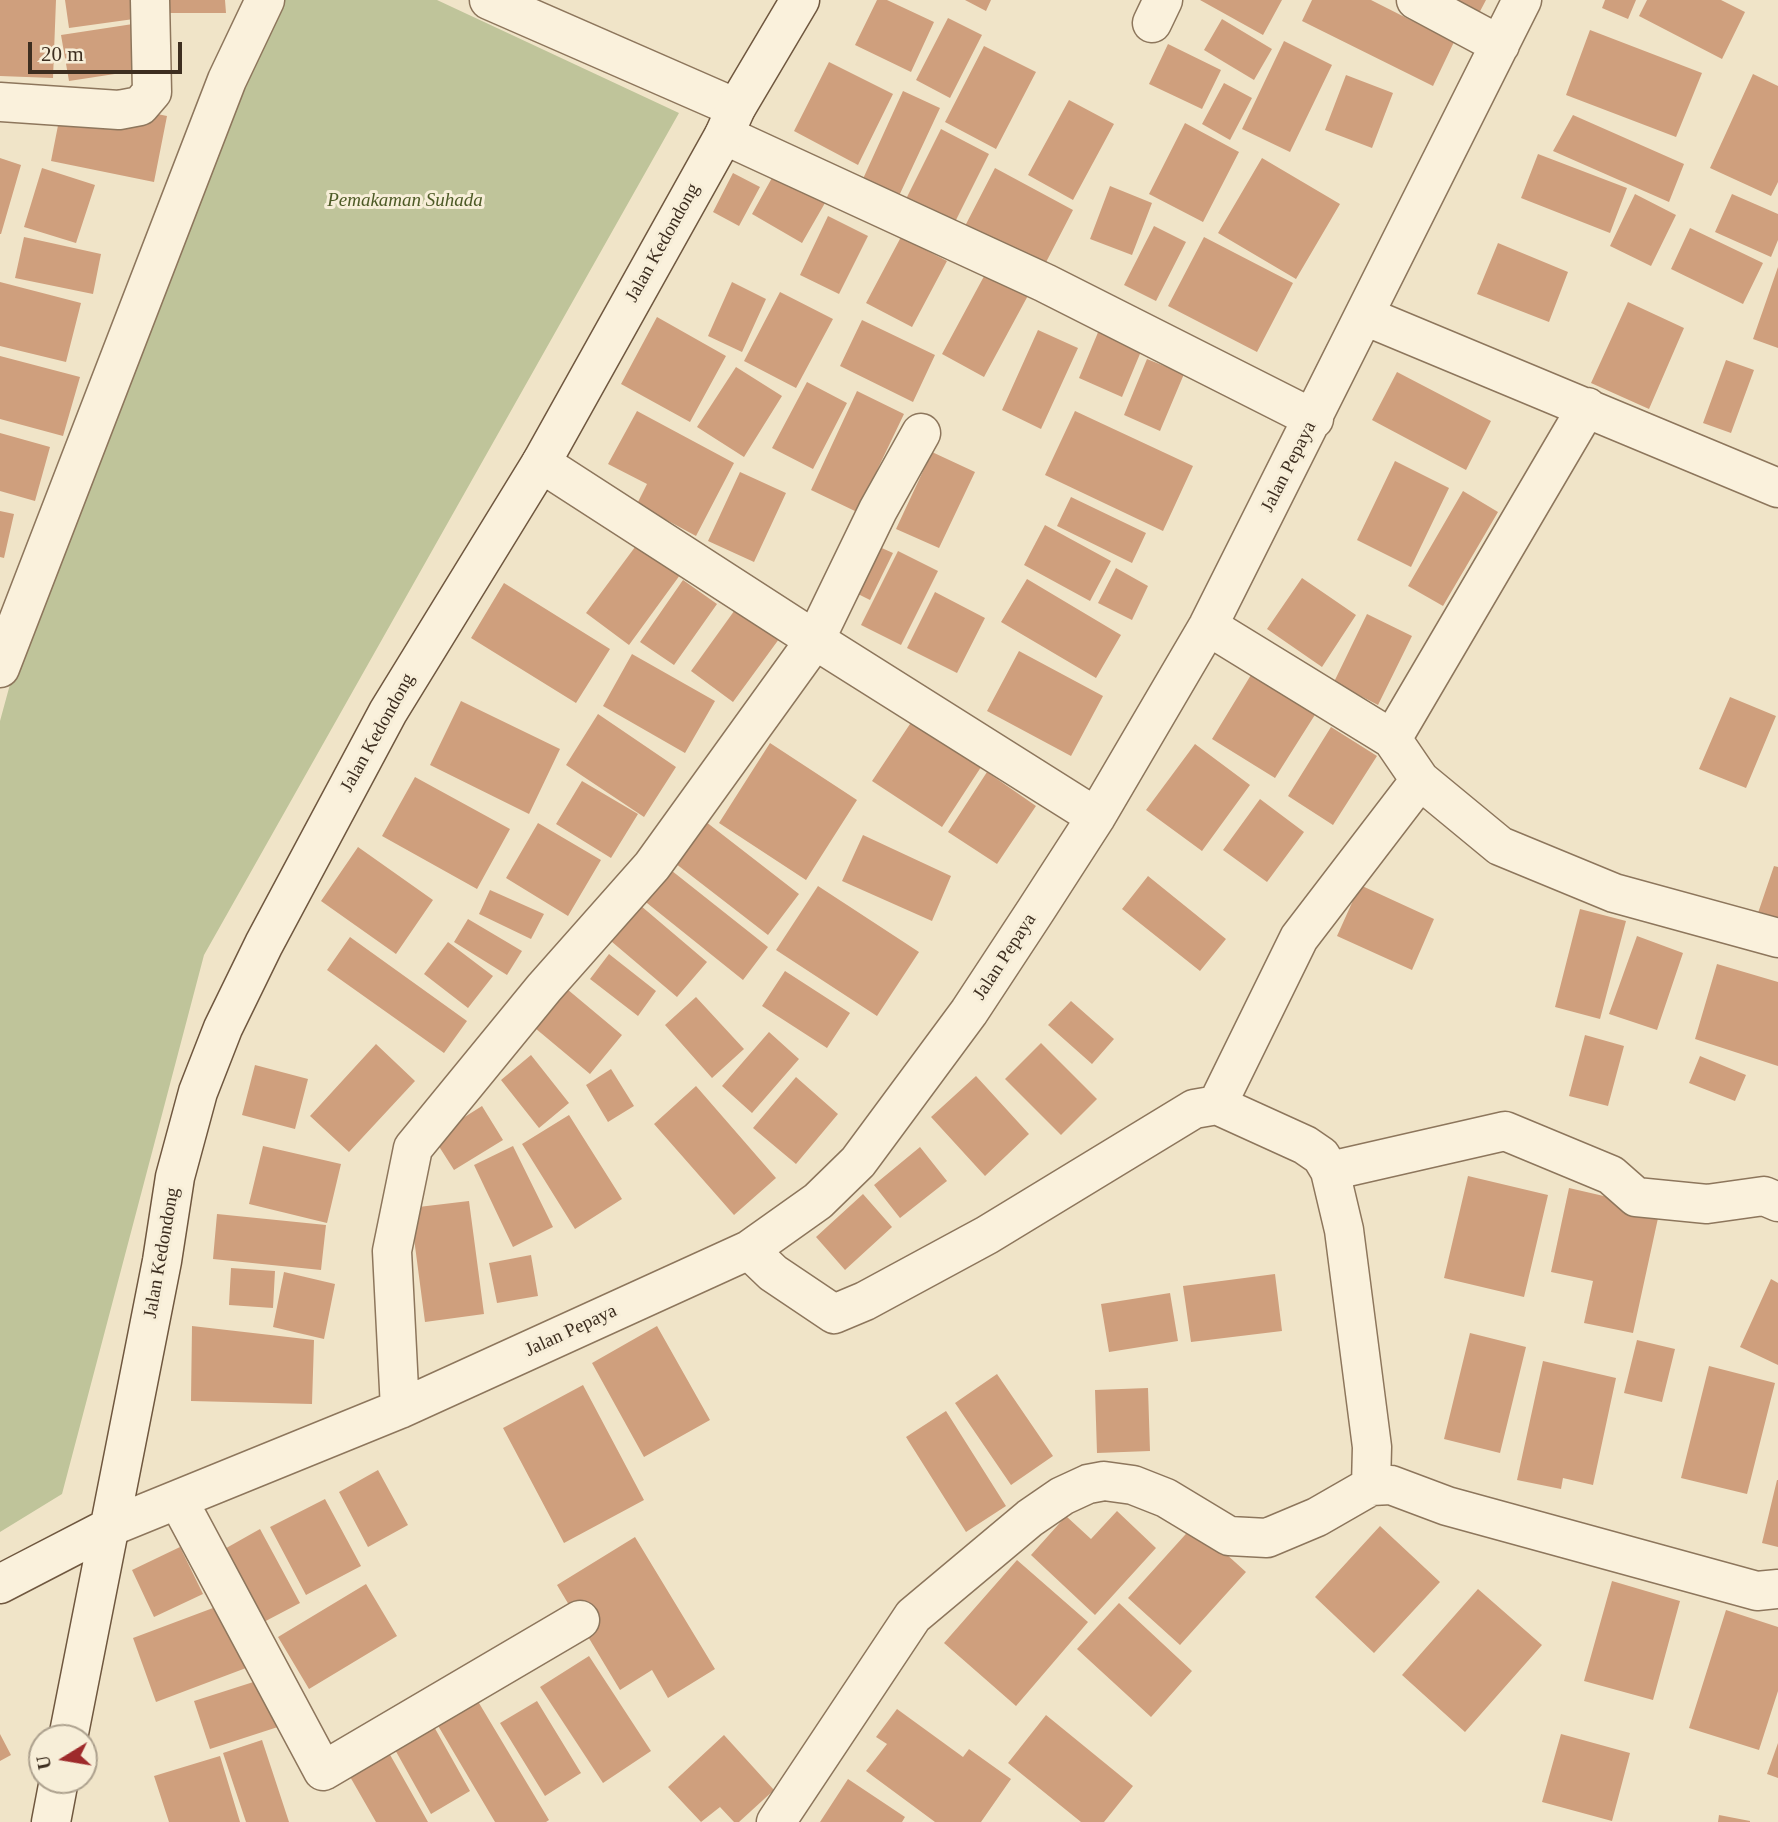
<!DOCTYPE html>
<html>
<head>
<meta charset="utf-8">
<style>
  body { margin:0 }
  #map { position:relative; width:1778px; height:1822px; overflow:hidden; background:#f0e4c8; font-family:"Times New Roman",serif }
  canvas { display:block }
  .north { position:absolute; left:28px; top:1724px; width:70px; height:70px; box-sizing:border-box; background:#f7eed8; border:2px solid #ada18e; border-radius:50%; rotate:259deg; font-size:19px; font-weight:700; line-height:28px; text-align:center; color:#3d2e20 }
  .north::after { content:''; display:block; margin:auto; width:24px; height:32px; background:#9e2a2b; clip-path:polygon(50% 0,100% 100%,50% 72%,0 100%) }
  .scale { position:absolute; left:28px; top:42px; width:154px; height:32px; box-sizing:border-box; border:4px solid #3d2e20; border-top:0; padding-left:9px; font-size:21px; line-height:24px; white-space:nowrap; color:#3d2e20; -webkit-text-stroke:5px #f7eed8; paint-order:stroke }
</style>
</head>
<body>
<div id="map">
<canvas width="1778" height="1822"></canvas>
<div class="north">U</div>
<div class="scale">20 m</div>
</div>
<script>
const g = document.querySelector('canvas').getContext('2d');
g.lineJoin = 'round';
function fill(path, color) { g.fillStyle = color; g.fill(path, 'evenodd'); }
const shape = rows => new Path2D(rows.map(r => 'M' + r).join(''));
function stroke(path, color, width, dash) { g.strokeStyle = color; g.lineWidth = width; g.lineCap = dash ? 'butt' : 'round'; g.setLineDash(dash || []); g.stroke(path); }
function label(font, color, halo, rows, align = 'center') {
  g.font = font + ' "Times New Roman",serif'; g.lineWidth = 6; g.setLineDash([]); g.textBaseline = 'middle'; g.strokeStyle = halo; g.fillStyle = color; for (const [text, x, y, turn = 0] of rows) {
    g.save(); g.translate(x, y); g.rotate((+turn || 0) * Math.PI / 180); g.textAlign = isNaN(turn) ? turn : align; if (halo) g.strokeText(text, 0, 0); g.fillText(text, 0, 0); g.restore();
  }
}
fill(shape([
  [283,0,437,0,679,113,204,955,62,1494,0,1532,0,721,15,666,180,220]
]), '#bfc49a');
fill(shape([
  [0,0,56,0,53,78,0,76],
  [65,0,138,0,141,18,69,28],
  [169,0,225,0,226,13,170,13],
  [877,0,887,0,934,22,911,72,855,45],
  [965,0,991,0,986,11],
  [1200,0,1282,0,1263,35],
  [1312,0,1371,0,1454,42,1433,86,1302,21],
  [1447,0,1486,0,1477,17],
  [1605,0,1636,0,1628,19,1602,8],
  [1647,0,1721,0,1745,12,1722,59,1639,16],
  [948,18,982,35,950,98,916,80],
  [1222,19,1272,49,1254,80,1204,50],
  [146,22,154,68,69,81,61,35],
  [1590,30,1702,73,1676,137,1566,95],
  [1284,41,1332,65,1290,152,1242,129],
  [1168,44,1221,70,1202,109,1149,84],
  [984,46,1036,72,996,149,945,122],
  [829,62,893,94,858,165,794,131],
  [1753,74,1778,86,1778,182,1771,196,1710,168],
  [1346,75,1393,93,1372,148,1325,130],
  [1224,83,1252,98,1230,140,1202,124],
  [903,91,940,108,898,198,862,181],
  [64,95,167,116,154,182,51,161],
  [1069,100,1114,124,1073,200,1028,175],
  [1573,115,1684,164,1669,202,1553,151],
  [1185,123,1239,152,1203,222,1149,194],
  [941,129,989,154,953,226,905,201],
  [1538,154,1627,188,1610,233,1521,198],
  [0,158,21,165,1,234,0,234],
  [1262,158,1340,204,1296,279,1218,233],
  [778,167,829,196,802,243,752,214],
  [42,168,95,185,76,243,24,227],
  [995,168,1073,210,1042,270,964,228],
  [733,173,760,187,739,226,713,212],
  [1110,186,1152,203,1132,255,1090,239],
  [1635,194,1676,215,1651,266,1610,246],
  [1732,194,1778,214,1778,240,1771,257,1715,232],
  [828,216,868,236,839,294,800,275],
  [1154,226,1186,242,1156,301,1124,285],
  [1690,228,1763,263,1743,304,1671,269],
  [24,237,101,254,93,294,15,278],
  [901,237,947,261,912,327,866,303],
  [1204,237,1293,283,1257,352,1168,306],
  [1498,243,1568,272,1549,322,1477,294],
  [989,267,1031,290,984,377,942,354],
  [1778,267,1778,348,1753,339],
  [0,282,81,303,66,362,0,346],
  [732,282,766,299,742,352,708,336],
  [780,292,833,319,796,388,744,361],
  [1628,302,1684,328,1649,409,1591,383],
  [657,317,726,356,690,422,621,384],
  [862,320,935,355,913,402,840,366],
  [1038,330,1078,348,1041,429,1002,410],
  [1099,330,1142,349,1122,397,1079,378],
  [0,356,80,377,63,436,0,419],
  [1147,359,1184,374,1160,431,1124,415],
  [1726,360,1754,370,1731,433,1703,423],
  [736,367,782,396,744,457,697,427],
  [1397,372,1491,421,1466,470,1372,420],
  [807,382,847,403,813,469,772,448],
  [857,391,904,414,857,512,811,490],
  [637,411,734,463,696,536,637,504,647,484,608,464],
  [1075,411,1193,466,1163,531,1045,475],
  [0,433,50,447,35,501,0,491],
  [932,452,975,472,939,548,896,529],
  [1395,461,1449,488,1411,567,1357,540],
  [740,472,786,493,754,562,708,541],
  [1463,491,1498,512,1443,606,1408,586],
  [1071,497,1146,533,1132,563,1057,526],
  [0,511,14,514,4,558,0,557],
  [1045,525,1111,561,1090,601,1024,565],
  [866,541,893,553,870,600,844,587],
  [638,543,680,575,629,645,586,613],
  [898,551,938,571,901,645,861,625],
  [1116,568,1148,586,1132,620,1098,603],
  [1302,578,1356,615,1322,667,1267,629],
  [1027,579,1121,635,1096,678,1001,622],
  [683,580,717,604,674,665,640,642],
  [504,583,610,649,576,703,471,638],
  [935,592,985,618,957,673,907,648],
  [737,607,779,639,733,702,691,671],
  [1367,614,1412,636,1378,705,1334,682],
  [1019,651,1103,696,1071,756,987,711],
  [632,654,715,701,685,753,603,706],
  [1254,670,1318,710,1275,778,1212,739],
  [1730,697,1776,716,1746,788,1699,769],
  [461,701,560,749,529,814,430,765],
  [598,714,676,767,644,817,566,765],
  [914,718,983,764,942,827,872,781],
  [1331,727,1377,756,1333,825,1288,796],
  [770,743,857,800,806,880,719,823],
  [1195,744,1250,785,1202,851,1146,810],
  [987,772,1036,806,997,864,948,832],
  [415,777,510,829,477,889,382,836],
  [582,781,638,814,611,858,556,824],
  [1260,799,1304,832,1267,882,1223,850],
  [701,818,799,894,768,935,671,860],
  [538,823,601,860,568,916,506,878],
  [863,835,951,876,932,921,842,881],
  [358,847,433,900,396,954,321,901],
  [662,863,768,947,743,980,637,895],
  [1774,866,1778,867,1778,919,1758,913],
  [1148,876,1226,939,1200,971,1122,909],
  [1360,885,1434,919,1412,970,1337,936],
  [818,886,919,952,877,1016,776,950],
  [490,890,544,914,531,939,479,914],
  [634,900,707,962,677,997,605,936],
  [1580,909,1626,921,1600,1019,1555,1007],
  [468,919,522,951,507,975,454,942],
  [1637,936,1683,953,1657,1030,1609,1014],
  [350,937,467,1021,444,1053,327,970],
  [448,942,493,976,468,1008,424,974],
  [609,954,656,991,638,1016,590,979],
  [1717,964,1778,982,1778,1066,1695,1039],
  [785,971,850,1013,827,1048,762,1006],
  [561,984,622,1035,590,1074,529,1023],
  [696,997,744,1049,712,1078,665,1025],
  [1071,1001,1114,1039,1092,1064,1048,1025],
  [769,1032,799,1059,752,1113,722,1086],
  [1585,1035,1624,1046,1608,1106,1569,1096],
  [1041,1043,1097,1099,1061,1135,1005,1079],
  [376,1044,415,1081,349,1152,310,1116],
  [531,1055,569,1103,539,1128,501,1080],
  [1700,1056,1746,1075,1735,1101,1689,1083],
  [255,1065,308,1079,295,1129,242,1115],
  [611,1069,634,1106,608,1122,586,1085],
  [976,1076,1029,1134,985,1176,931,1117],
  [796,1077,838,1114,796,1164,753,1128],
  [696,1086,776,1178,734,1215,654,1124],
  [482,1106,503,1140,454,1170,433,1137],
  [569,1115,622,1199,575,1229,522,1144],
  [263,1146,341,1164,327,1223,249,1204],
  [513,1146,553,1227,513,1247,474,1165],
  [920,1147,947,1181,900,1218,874,1185],
  [1468,1176,1548,1195,1524,1297,1444,1278],
  [1569,1188,1660,1209,1633,1333,1584,1323,1593,1281,1551,1272],
  [863,1194,892,1227,845,1270,816,1237],
  [469,1201,484,1314,425,1322,410,1208],
  [217,1214,326,1225,321,1270,213,1259],
  [531,1255,538,1296,497,1303,489,1263],
  [231,1268,275,1271,273,1308,229,1305],
  [284,1272,335,1284,324,1339,273,1327],
  [1275,1274,1282,1331,1191,1342,1183,1286],
  [1771,1279,1778,1283,1778,1365,1740,1347],
  [1170,1293,1178,1341,1109,1352,1101,1304],
  [192,1326,314,1340,312,1404,191,1401],
  [657,1326,710,1420,644,1457,592,1363],
  [1470,1333,1526,1347,1500,1453,1444,1439],
  [1637,1340,1675,1349,1662,1402,1624,1393],
  [1543,1361,1616,1378,1593,1485,1563,1478,1561,1489,1517,1480],
  [1709,1366,1775,1383,1747,1494,1681,1478],
  [997,1374,1053,1456,1011,1485,955,1403],
  [583,1385,644,1500,564,1543,503,1428],
  [1148,1388,1150,1451,1097,1453,1095,1390],
  [946,1411,1006,1506,966,1532,906,1437],
  [378,1470,408,1525,368,1547,339,1492],
  [1777,1480,1778,1480,1778,1547,1762,1543],
  [325,1499,361,1566,306,1595,270,1527],
  [1117,1511,1156,1548,1095,1615,1031,1555,1066,1516,1091,1539],
  [1194,1525,1246,1572,1180,1645,1128,1598],
  [1380,1526,1440,1582,1374,1653,1315,1597],
  [260,1529,300,1603,260,1624,221,1551],
  [635,1537,715,1669,668,1698,652,1670,620,1690,557,1585],
  [180,1547,203,1594,154,1617,132,1570],
  [1017,1560,1088,1622,1016,1706,944,1643],
  [1612,1581,1680,1601,1653,1700,1584,1681],
  [366,1584,397,1636,309,1689,278,1637],
  [1478,1589,1542,1645,1465,1732,1402,1675],
  [1119,1603,1192,1671,1151,1717,1077,1649],
  [221,1605,246,1668,156,1702,133,1638],
  [1726,1610,1778,1627,1778,1691,1759,1750,1689,1728],
  [589,1656,651,1751,603,1783,540,1687],
  [269,1677,284,1725,210,1749,194,1701],
  [464,1678,549,1820,546,1822,495,1822,424,1702],
  [537,1701,581,1773,545,1796,500,1723],
  [423,1707,470,1791,431,1814,384,1730],
  [897,1709,963,1757,969,1749,1011,1779,981,1822,935,1822,866,1771,887,1744,876,1737],
  [1046,1715,1133,1786,1104,1822,1081,1822,1008,1763],
  [0,1734,11,1755,0,1761],
  [1561,1734,1630,1753,1612,1821,1542,1802],
  [724,1735,774,1790,739,1822,734,1822,720,1807,701,1822,668,1787],
  [380,1737,428,1822,376,1822,341,1761],
  [262,1740,289,1822,246,1822,223,1753],
  [1778,1743,1778,1778,1767,1774],
  [220,1756,240,1822,169,1822,154,1776],
  [848,1779,905,1817,902,1822,820,1822],
  [1719,1815,1750,1821,1750,1822,1718,1822]
]), '#cf9f7d');
const street = shape([
  [489,0,736,108],
  [1416,0,1500,45],
  [1152,23,1163,0],
  [0,102,119,110,140,106,152,92,150,0],
  [724,135,1045,283,1314,419],
  [1365,316,1778,488],
  [541,463,815,640,1096,817],
  [1208,626,1392,739,1420,780,1500,846,1614,893,1778,938],
  [0,668,227,80,265,0],
  [1392,739,1587,407],
  [1217,1105,1299,938,1420,780],
  [1330,1171,1505,1131,1611,1175,1636,1197,1707,1204,1764,1196,1778,1202],
  [749,1250,773,1273,834,1314,865,1301,987,1235,1194,1109,1217,1105,1305,1145,1321,1156,1330,1171,1344,1230,1372,1447,1371,1486],
  [400,1409,392,1251,413,1148,544,988,652,866,815,640,878,510,921,433],
  [178,1500,323,1771,580,1620],
  [110,1527,400,1409,749,1250,818,1201,858,1162,969,1012,1036,910,1096,817,1208,626,1522,0],
  [776,1822,913,1616,1030,1518,1062,1496,1088,1484,1104,1481,1133,1485,1166,1498,1229,1536,1267,1538,1317,1517,1371,1486,1391,1485,1447,1506,1757,1591,1778,1589]
]);
const secondary = shape([
  [0,1584,110,1527],
  [68,1738,162,1261,175,1177,198,1092,223,1028,264,944,388,712,541,463,724,135,736,108,800,0],
  [51,1822,59,1780]
]);
stroke(street, '#8d765c', 41);
stroke(secondary, '#6f573f', 41);
stroke(street, '#faf1dc', 38);
stroke(secondary, '#faf1dc', 38);
label('italic 19px', '#4d5a26', '#f7eed8', [
  ["Pemakaman Suhada",405,201]
]);
label('19px', '#3d2e20', '#f7eed8', [
  ["Jalan Kedondong",663,243,-61],
  ["Jalan Pepaya",1289,467,-63],
  ["Jalan Kedondong",378,733,-61],
  ["Jalan Pepaya",1005,957,-57],
  ["Jalan Kedondong",162,1253,-80],
  ["Jalan Pepaya",571,1331,-25]
]);
</script>
</body>
</html>
